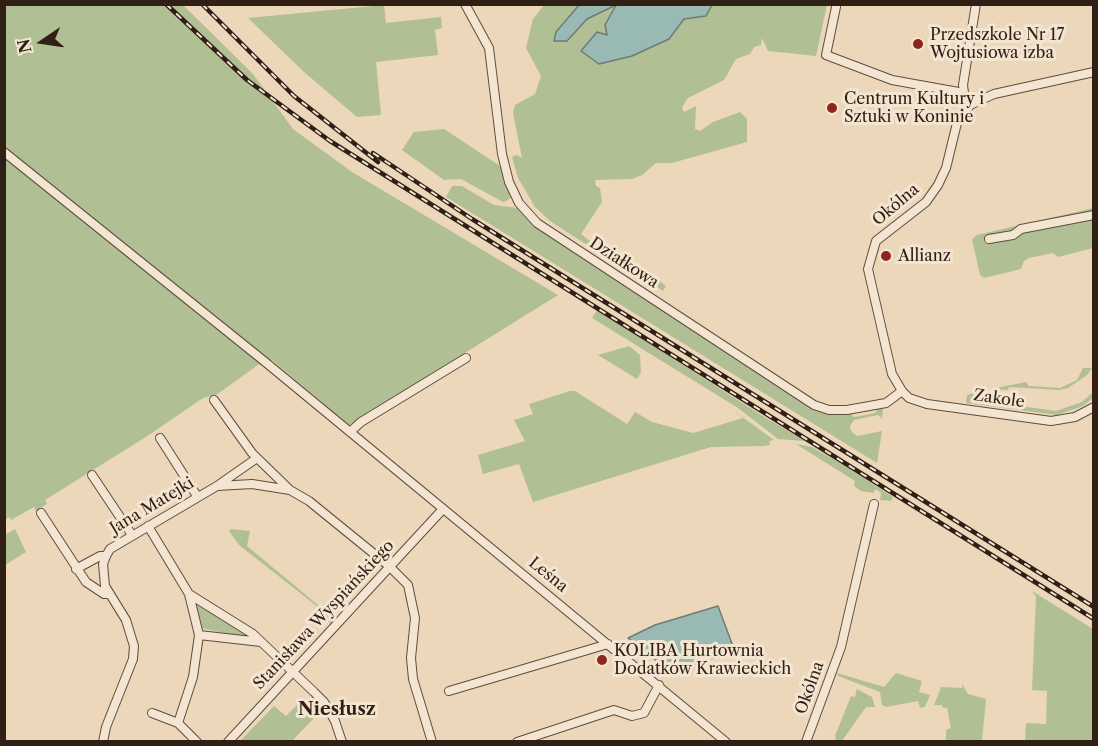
<!DOCTYPE html>
<html>
<head>
<meta charset="utf-8">
<style>
  body { margin:0 }
  #map { position:relative; width:1098px; height:746px; overflow:hidden; background:#ecd7ba; font-family:"Libre Caslon Text",serif }
  canvas { display:block }
  .frame { position:absolute; inset:0; border:6px solid #2f1f14; pointer-events:none }
  .north { position:absolute; left:12px; top:12px; width:60px; height:60px; -webkit-text-stroke:4px #f3e5d2; paint-order:stroke; rotate:257deg; font-size:16px; font-weight:700; line-height:24px; text-align:center; color:#2f1f14 }
  .north::after { content:''; display:block; margin:auto; width:21px; height:27px; background:#2f1f14; clip-path:polygon(50% 0,100% 100%,50% 72%,0 100%) }
</style>
</head>
<body>
<div id="map">
<canvas width="1098" height="746"></canvas>
<div class="frame"></div>
<div class="north">N</div>
</div>
<script>
const g = document.querySelector('canvas').getContext('2d');
g.lineJoin = 'round';
function fill(path, color) { g.fillStyle = color; g.fill(path, 'evenodd'); }
const shape = rows => new Path2D(rows.map(r => 'M' + r).join(''));
function stroke(path, color, width, dash) { g.strokeStyle = color; g.lineWidth = width; g.lineCap = dash ? 'butt' : 'round'; g.setLineDash(dash || []); g.stroke(path); }
function label(font, color, halo, rows, align = 'center') {
  g.font = font + ' "Libre Caslon Text",serif'; g.lineWidth = 6; g.setLineDash([]); g.textBaseline = 'middle'; g.strokeStyle = halo; g.fillStyle = color; for (const [text, x, y, turn = 0] of rows) {
    g.save(); g.translate(x, y); g.rotate((+turn || 0) * Math.PI / 180); g.textAlign = isNaN(turn) ? turn : align; if (halo) g.strokeText(text, 0, 0); g.fillText(text, 0, 0); g.restore();
  }
}
fill(shape([
  [4,5,183,5,253,74,293,129,352,172,558,295,349,425,272,360,258,365,216,395,203,398,149,435,45,500,47,504,36,511,34,507,11,520,9,517,5,520],
  [384,5,386,23,441,17,442,28,435,30,438,55,376,62,381,115,357,117,304,72,248,18],
  [544,5,579,5,556,31,568,41,587,19,616,5,607,35,582,51,669,39,684,19,706,16,712,5,827,5,816,56,768,51,762,38,761,45,754,47,750,54,736,59,724,80,688,98,682,107,684,112,696,106,695,129,700,131,713,122,740,112,747,119,747,142,672,163,656,163,642,175,632,179,595,180,596,186,600,188,602,202,581,234,606,254,611,249,647,271,666,286,663,291,640,275,621,267,550,221,535,207,518,178,512,157,517,155,522,158,513,113,515,105,535,94,541,76,526,48,533,19],
  [444,129,500,166,511,197,507,201,503,202,461,179,444,180,402,150,414,132],
  [452,186,462,186,494,205,518,208,541,231,807,406,822,413,851,414,854,417,875,413,878,408,883,408,882,419,878,415,854,420,850,426,851,431,857,436,882,431,877,463,446,197],
  [1093,208,1093,248,1058,257,1053,253,1029,258,1024,261,1021,269,984,278,980,275,972,239,977,235],
  [597,310,761,415,805,441,778,439,738,408,592,318],
  [629,346,640,355,641,372,637,379,598,355],
  [1083,368,1092,368,1087,375,1068,388,1059,390,1009,387,1008,390,991,389,1026,382,1029,386,1060,388,1077,380],
  [570,391,575,391,627,424,635,412,652,422,693,433,743,418,726,405,774,440,769,441,770,445,763,446,711,447,533,502,519,464,483,474,478,455,525,441,514,420,533,414,529,404],
  [1093,392,1093,398,1083,406,1057,415,966,403,967,395,975,393,976,400,1056,411,1082,402],
  [796,444,812,447,843,465,893,497,891,501,880,500,881,493,876,489,873,493,861,491,854,486,855,481],
  [15,529,26,552,5,565,5,535],
  [231,529,250,531,247,546,336,620,332,624,315,611,318,607,239,545,229,531],
  [1032,591,1093,629,1093,741,1025,741,1026,723,1046,724,1047,691,1032,690,1036,597],
  [194,603,251,637,252,639,201,628],
  [837,673,884,687,896,673,922,681,919,692,930,695,925,707,920,708,918,701,886,707,882,705,880,692,838,676],
  [962,684,968,694,986,699,982,741,946,741,946,730,951,728,947,708,943,708,942,705,934,705,941,687,962,688],
  [857,689,872,697,875,707,866,707,842,741,836,741,835,736,851,696,855,697],
  [300,702,315,717,292,741,240,741,274,706,286,716]
]), '#b1bf95');
const water = shape([
  [579,5,579,4,712,5,706,16,684,19,669,39,632,56,599,64,581,51,597,32,607,35,605,25,616,5,587,19,567,41,554,41,556,32,579,5],
  [718,606,734,649,673,674,628,638,655,625,718,606]
]);
fill(water, '#99b9b4');
stroke(water, '#6f7b74', 1.5);
const minor = shape([
  [465,4,489,48,502,154,509,182,519,203,537,223,814,405,829,410,847,410,886,403,902,391],
  [836,7,826,55,892,80,964,93],
  [1094,72,994,94,970,105,957,123,946,168,938,185,926,202,876,241,868,269,892,374,902,391,909,398,927,404,1051,421,1075,417,1094,407],
  [970,105,964,93,963,85,976,4],
  [4,152,264,361,726,742],
  [989,239,1013,235,1021,229,1094,215],
  [214,400,252,453,290,490],
  [350,432,361,422,466,358],
  [160,438,197,496],
  [92,475,132,535],
  [217,486,252,484,290,490,309,501,389,566,408,585,415,618,411,658,413,679,432,742],
  [41,513,86,582,104,594,109,594],
  [148,526,189,594,199,635,193,677,178,723,197,742],
  [76,569,100,556,106,556],
  [189,594,253,634,314,692,324,702,335,721,342,742],
  [199,635,261,642],
  [449,691,608,644],
  [152,713,178,723],
  [103,742,106,727,133,659,134,646,126,620,105,586,103,564,106,556,110,549,217,486,257,458],
  [228,742,443,509],
  [517,742,614,710,632,716,644,713,659,685],
  [806,742,841,647,874,504]
]);
stroke(minor, '#5e4d3e', 10);
stroke(minor, '#f3e5d2', 8);
const rail = shape([
  [166,4,247,80,330,141,1094,619],
  [202,4,294,96,378,162],
  [373,153,472,219,1094,607]
]);
stroke(rail, '#2f1f14', 4.5);
stroke(rail, '#f3e5d2', 2, [7]);
for (const [x, y, r, color] of [
  [918,44,6,"#8f2418"],
  [832,108,6,"#8f2418"],
  [886,256,6,"#8f2418"],
  [602,660,6,"#8f2418"]
]) { const dot = new Path2D(); dot.arc(x, y, r, 0, 2 * Math.PI); g.fillStyle = color; g.fill(dot); stroke(dot, '#f3e5d2', 2); }
label('16px', '#2f1f14', '#f3e5d2', [
  ["Przedszkole Nr 17",930,35],
  ["Wojtusiowa izba",930,53],
  ["Centrum Kultury i",844,99],
  ["Sztuki w Koninie",844,117],
  ["Allianz",898,256],
  ["KOLIBA Hurtownia",614,651],
  ["Dodatków Krawieckich",614,669]
], 'left');
label('16px', '#2f1f14', '#f3e5d2', [
  ["Okólna",896,205,-40],
  ["Działkowa",624,263,33],
  ["Zakole",999,399,8],
  ["Jana Matejki",152,506,-31],
  ["Leśna",548,575,39],
  ["Stanisława Wyspiańskiego",324,615,-47],
  ["Okólna",810,688,-70]
]);
label('bold 18px', '#2f1f14', '#f3e5d2', [
  ["Niesłusz",337,710]
]);
</script>
</body>
</html>
